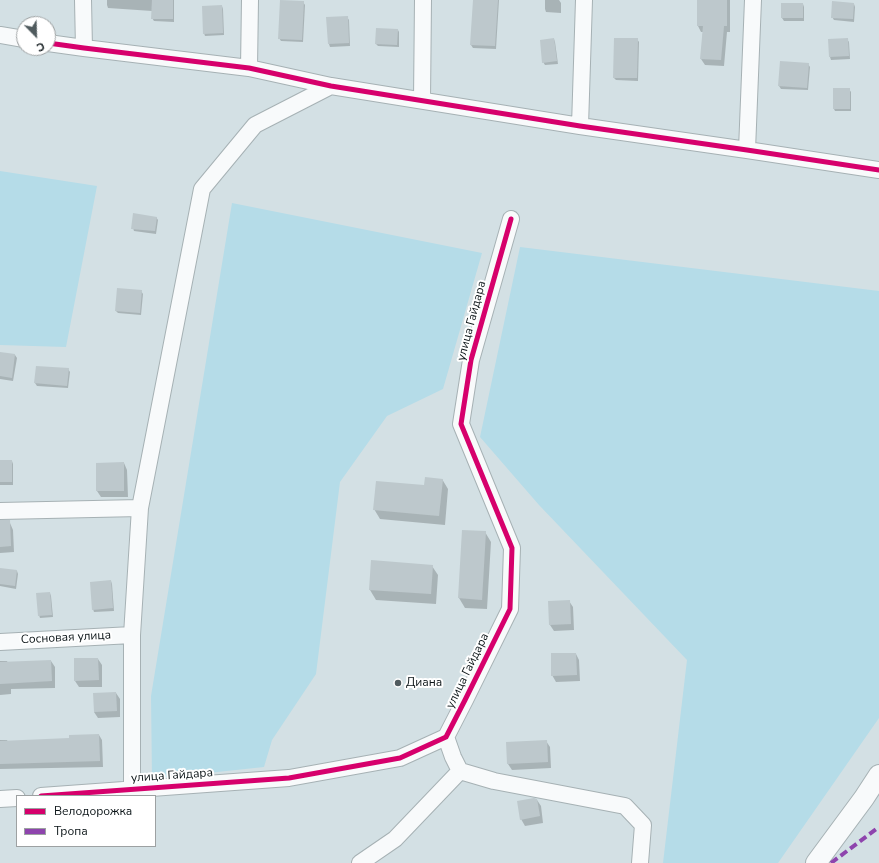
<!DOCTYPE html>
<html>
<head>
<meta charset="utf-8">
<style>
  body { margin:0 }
  #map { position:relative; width:879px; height:863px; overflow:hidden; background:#d3e0e4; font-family:"Nunito Sans",sans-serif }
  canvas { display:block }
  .legend { position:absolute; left:16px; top:795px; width:140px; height:52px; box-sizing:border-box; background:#fff; border:1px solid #9da1a2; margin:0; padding:5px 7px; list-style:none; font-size:12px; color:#0a1316 }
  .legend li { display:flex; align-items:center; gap:8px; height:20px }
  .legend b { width:20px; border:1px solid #9da1a2 }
  .north { position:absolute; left:16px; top:16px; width:40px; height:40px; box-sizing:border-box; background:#fff; border:1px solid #9da1a2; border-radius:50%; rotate:157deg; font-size:11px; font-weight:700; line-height:16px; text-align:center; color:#0a1316 }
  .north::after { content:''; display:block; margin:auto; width:14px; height:18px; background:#505b5e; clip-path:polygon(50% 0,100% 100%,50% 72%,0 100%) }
</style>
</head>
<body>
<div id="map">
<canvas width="879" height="863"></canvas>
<ul class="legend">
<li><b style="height:5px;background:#d6006c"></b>Велодорожка</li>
<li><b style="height:5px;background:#8e44ad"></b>Тропа</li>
</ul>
<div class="north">С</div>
</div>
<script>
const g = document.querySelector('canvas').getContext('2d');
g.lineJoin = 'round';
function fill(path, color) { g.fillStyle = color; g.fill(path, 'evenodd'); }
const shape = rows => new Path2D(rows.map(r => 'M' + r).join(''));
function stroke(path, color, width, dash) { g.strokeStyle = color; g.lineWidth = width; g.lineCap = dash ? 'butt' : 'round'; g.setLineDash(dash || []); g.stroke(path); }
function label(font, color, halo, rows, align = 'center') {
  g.font = font + ' "Nunito Sans",sans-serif'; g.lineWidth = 4; g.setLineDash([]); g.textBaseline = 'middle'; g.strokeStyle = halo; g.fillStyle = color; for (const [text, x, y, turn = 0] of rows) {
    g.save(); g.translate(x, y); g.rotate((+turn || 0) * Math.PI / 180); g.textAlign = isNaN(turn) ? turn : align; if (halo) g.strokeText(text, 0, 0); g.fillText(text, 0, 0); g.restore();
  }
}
fill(shape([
  [0,171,97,186,66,347,0,345],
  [232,203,482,253,443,389,387,416,340,482,316,674,272,740,264,767,152,779,151,696],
  [520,247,879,291,879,718,778,863,663,863,687,660,539,505,480,437]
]), '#b5dce8');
fill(shape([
  [107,0,174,0,174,22,154,21,152,18,152,11,108,8,107,5],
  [474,0,499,0,496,49,473,48,471,45],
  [545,0,559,0,561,3,561,13,546,12,545,9],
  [698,0,730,0,730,32,727,32,724,66,705,65,701,59,703,32,701,32,698,26],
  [303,2,305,5,303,42,281,41,279,38],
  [803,4,804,7,804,21,784,21,782,18],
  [854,4,855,7,854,22,834,20,832,17],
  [222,6,223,9,224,35,205,36,204,33],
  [347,17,349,20,350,46,330,47,329,44],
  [398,30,399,32,399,47,378,46,376,44],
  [554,39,555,42,558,64,545,65,543,62],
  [637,39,639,42,638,81,616,80,614,78],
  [847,39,849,42,850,59,831,60,830,57],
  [808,64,810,67,808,90,781,89,779,86],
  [849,89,851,92,851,111,835,111,834,109],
  [156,217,158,220,156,234,134,231,133,228],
  [141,291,143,294,141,315,118,313,116,311],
  [0,353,15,355,17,358,13,381,0,379],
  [37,367,68,369,70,372,68,388,37,386,35,383],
  [0,460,12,461,13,464,13,485,0,485],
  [124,463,127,470,128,497,101,497,97,491],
  [442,479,448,489,445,525,380,519,374,509,425,486],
  [10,523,13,530,14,552,0,553,0,524],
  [463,531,485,532,491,542,487,609,465,608,459,598],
  [432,566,438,575,436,604,376,600,370,590],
  [0,569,17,571,18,574,16,589,0,586],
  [111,581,112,584,114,611,94,612,93,609],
  [50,593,51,596,53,617,40,618,39,615],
  [569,601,573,607,574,630,554,631,550,625],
  [576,654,579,660,580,681,556,682,552,675],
  [98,659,102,665,102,687,79,687,75,681],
  [0,661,7,661,8,663,51,661,55,667,55,688,11,689,11,694,0,695],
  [116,693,120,699,120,717,98,718,94,712],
  [99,735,102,740,103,767,0,769,0,740,7,740,8,742,70,739],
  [546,741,550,747,551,768,512,770,508,764],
  [537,800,541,806,543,823,525,826,521,819]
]), '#0003');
fill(shape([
  [152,0,173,0,173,19,151,19],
  [280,0,304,1,302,40,278,39],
  [473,0,498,0,495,46,470,45],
  [697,0,727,0,727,26,724,26,721,60,700,59,703,26,697,26],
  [832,1,854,3,853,19,831,18],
  [781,3,803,3,803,18,781,18],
  [222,5,223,33,203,34,202,6],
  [348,16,349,43,328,44,326,17],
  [376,28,398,29,397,45,375,44],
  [554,38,557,61,542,63,540,40],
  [614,38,638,38,637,78,613,78],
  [848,38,849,56,829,57,828,39],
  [780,61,809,63,807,88,778,86],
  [833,88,850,88,850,109,833,109],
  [133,213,157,217,155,231,131,229],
  [117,288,142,290,140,313,115,311],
  [0,352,15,354,12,378,0,376],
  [36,366,69,368,67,386,34,383],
  [0,460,12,460,12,482,0,482],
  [124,462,124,491,96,491,96,463],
  [425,477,443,479,439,516,373,510,376,481,424,485],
  [0,520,10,520,11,546,0,547],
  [462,530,486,531,482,600,458,598],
  [371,560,433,565,431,594,369,590],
  [0,568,17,570,15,586,0,584],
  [111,580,113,608,92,610,90,582],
  [50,592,52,615,38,616,36,593],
  [570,600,571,624,549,625,548,601],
  [551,653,576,653,577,675,551,676],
  [74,658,98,658,99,680,74,681],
  [51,660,52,681,0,684,0,662],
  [116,692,117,711,94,712,93,693],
  [99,734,100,761,0,764,0,741,69,738,69,735],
  [547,740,548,762,507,764,506,742],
  [534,798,537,799,540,816,520,820,517,801]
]), '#bdc8cc');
const minor = shape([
  [83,0,84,48],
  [0,35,24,39],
  [48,43,84,48,249,68,331,86,580,126,747,150,879,170],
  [249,68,250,0],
  [422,100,423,0],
  [580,126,584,0],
  [747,150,753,0],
  [0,511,140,508],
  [0,642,132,635],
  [446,737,453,757,460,771,494,781,625,806,643,825,640,863],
  [132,789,132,635,140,508,202,189,255,125,331,86],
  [41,796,289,778,400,758,446,737,465,700,510,609,512,548,461,424,471,360,511,219],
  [0,799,17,798],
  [360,863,395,839,460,771]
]);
const major = shape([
  [816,863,864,798,879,775]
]);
stroke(minor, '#a6b1b4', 18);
stroke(major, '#a6b1b4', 22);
stroke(minor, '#f8fafb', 16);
stroke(major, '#f8fafb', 20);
stroke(shape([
  [831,863,879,827]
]), '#8e44ad', 4, [8, 4]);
stroke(shape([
  [48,43,84,48,249,68,331,86,580,126,747,150,879,170],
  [41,796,289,778,400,758,446,737,465,700,510,609,512,548,461,424,471,360,511,219]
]), '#d6006c', 5);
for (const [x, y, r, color] of [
  [398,683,4,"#505b5e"]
]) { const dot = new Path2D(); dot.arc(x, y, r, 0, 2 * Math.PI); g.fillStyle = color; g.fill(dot); stroke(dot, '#fff', 1.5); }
label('12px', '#0a1316', '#fff', [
  ["улица Гайдара",472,321,-75],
  ["Сосновая улица",66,638,-3],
  ["улица Гайдара",468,671,-64],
  ["улица Гайдара",172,776,-4]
]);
label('12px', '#0a1316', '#fff', [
  ["Диана",406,683]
], 'left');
</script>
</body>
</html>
